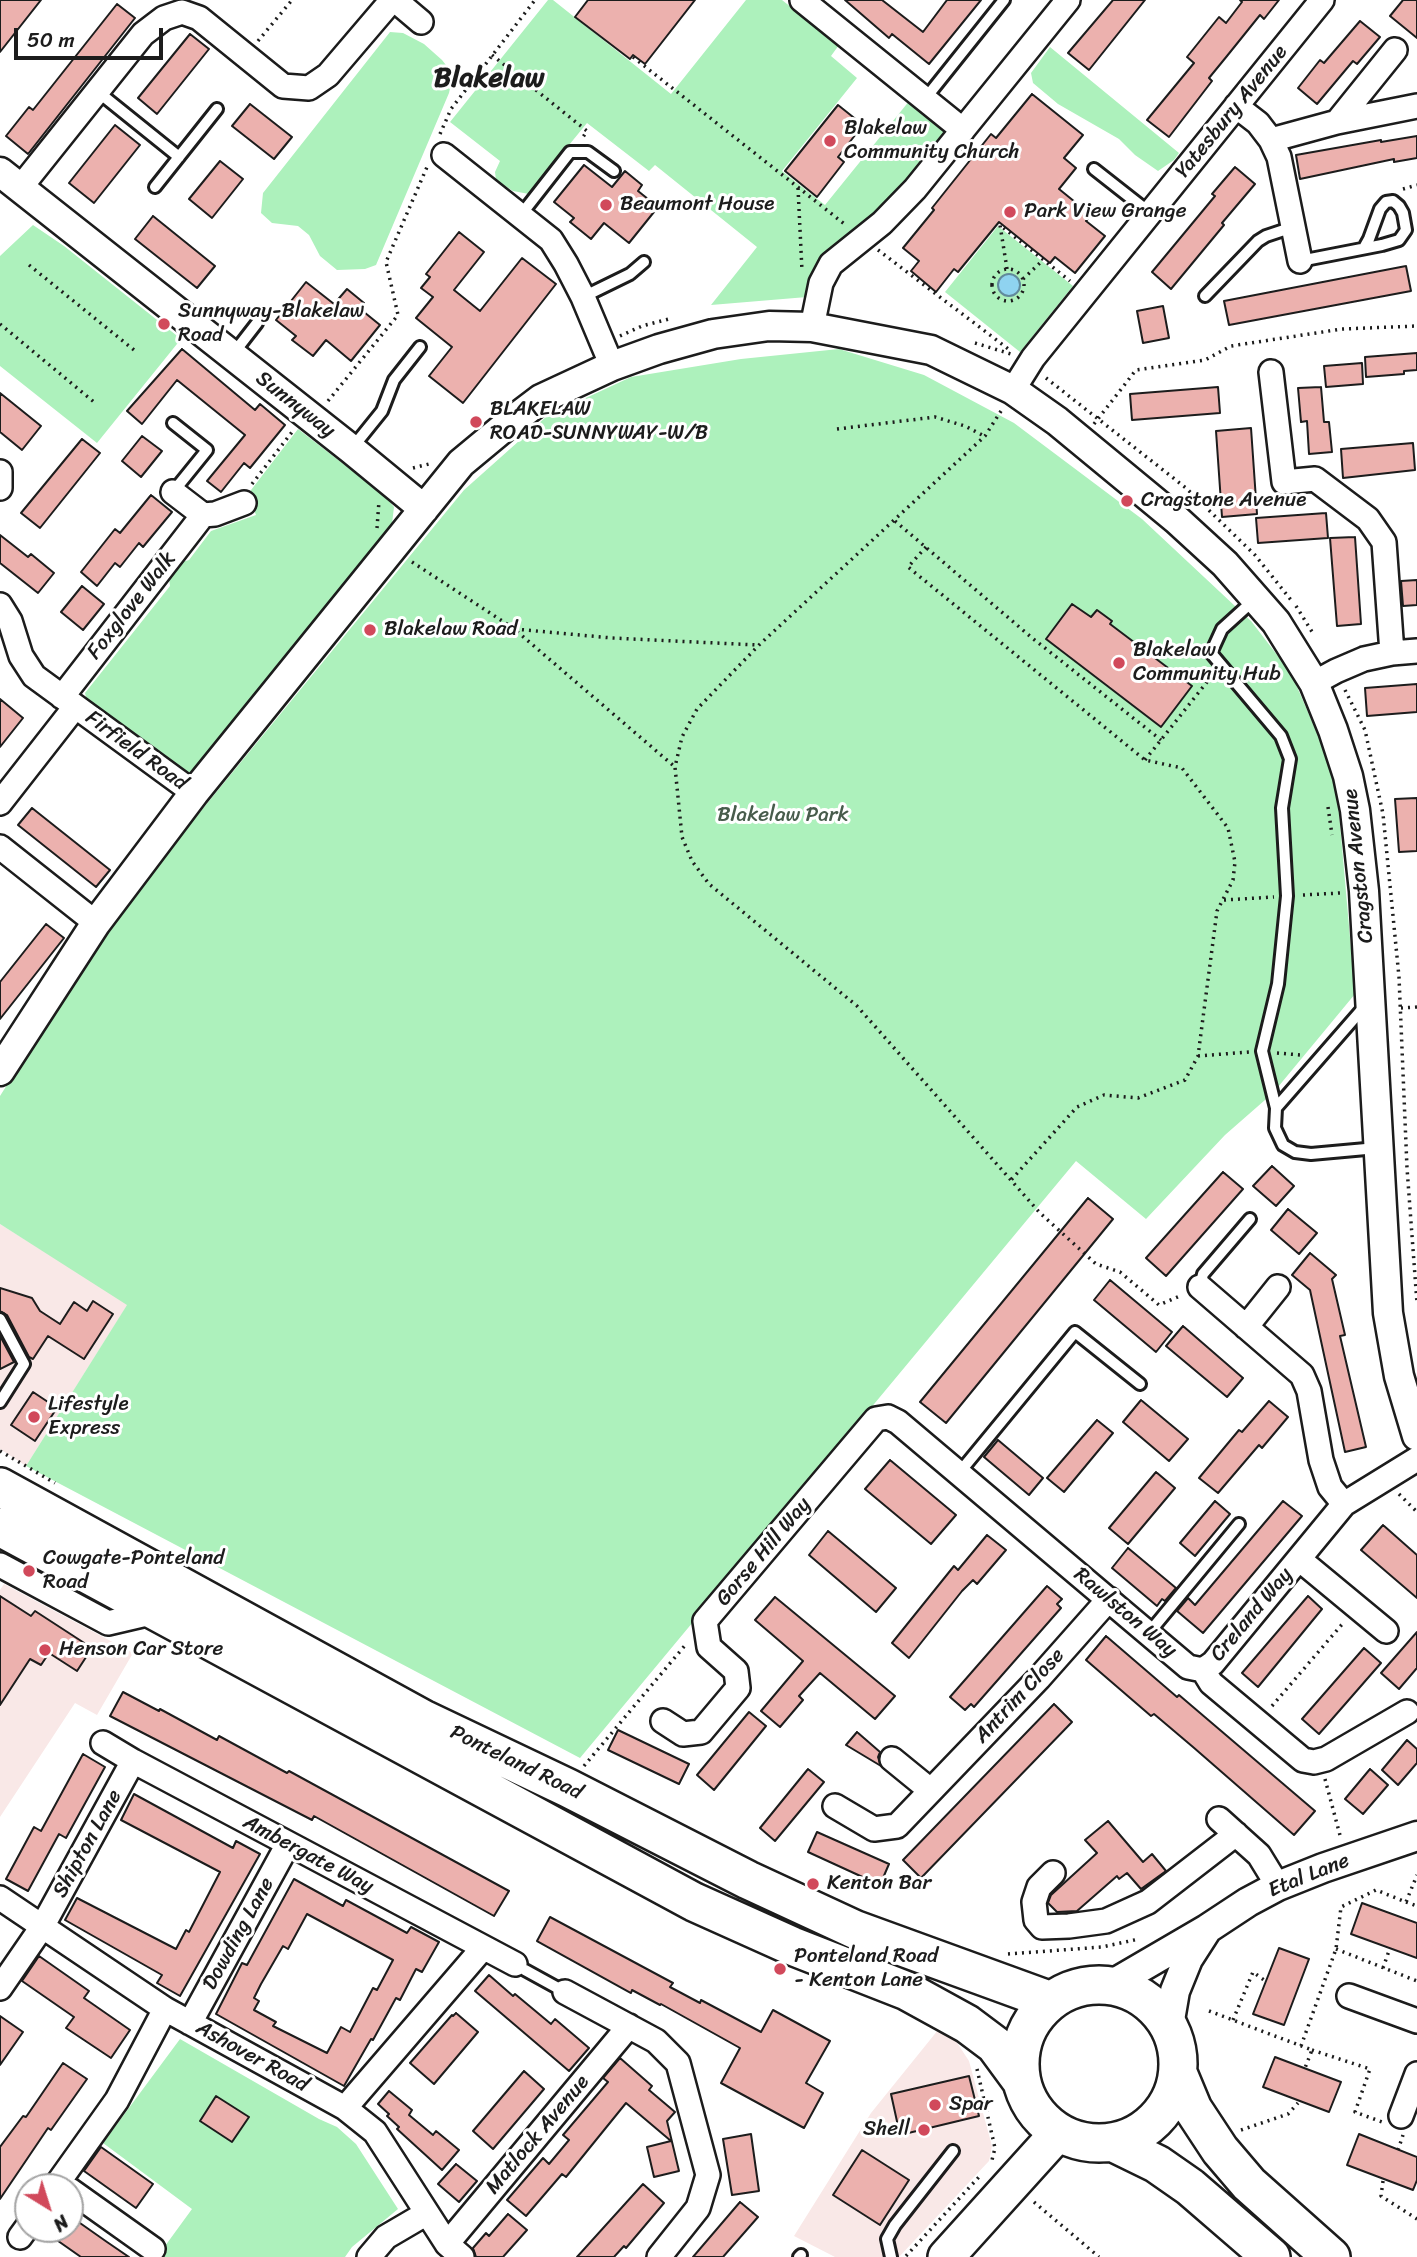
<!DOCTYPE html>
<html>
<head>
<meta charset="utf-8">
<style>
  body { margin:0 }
  #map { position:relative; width:1417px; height:2257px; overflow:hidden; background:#fff; font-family:Sriracha,sans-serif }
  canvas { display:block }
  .north { position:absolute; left:14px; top:2173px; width:70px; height:70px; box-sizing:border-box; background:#fff; border:2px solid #a4a4a4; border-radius:50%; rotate:142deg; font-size:19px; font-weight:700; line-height:28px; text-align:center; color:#1c1c1c }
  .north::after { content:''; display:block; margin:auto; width:24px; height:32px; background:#d1495b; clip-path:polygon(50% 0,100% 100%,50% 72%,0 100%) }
  .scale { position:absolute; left:14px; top:28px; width:149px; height:32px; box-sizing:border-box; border:4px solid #1c1c1c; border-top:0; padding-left:9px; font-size:21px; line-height:24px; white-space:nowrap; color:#1c1c1c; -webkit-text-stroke:5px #fff; paint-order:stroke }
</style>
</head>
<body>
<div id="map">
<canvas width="1417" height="2257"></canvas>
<div class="north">N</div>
<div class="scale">50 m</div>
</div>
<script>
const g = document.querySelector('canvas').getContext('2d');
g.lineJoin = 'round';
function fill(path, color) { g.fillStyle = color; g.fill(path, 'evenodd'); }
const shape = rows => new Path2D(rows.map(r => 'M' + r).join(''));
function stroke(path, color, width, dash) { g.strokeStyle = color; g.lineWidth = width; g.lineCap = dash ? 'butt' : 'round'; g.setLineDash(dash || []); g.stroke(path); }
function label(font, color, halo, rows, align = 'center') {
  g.font = font + ' Sriracha,sans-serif'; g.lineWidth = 6; g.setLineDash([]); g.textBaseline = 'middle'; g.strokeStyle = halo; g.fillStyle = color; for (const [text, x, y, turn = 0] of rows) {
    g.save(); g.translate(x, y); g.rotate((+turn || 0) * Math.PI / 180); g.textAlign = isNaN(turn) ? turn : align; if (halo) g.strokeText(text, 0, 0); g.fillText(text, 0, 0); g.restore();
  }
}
fill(shape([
  [0,1224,128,1304,26,1466,0,1449],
  [4,1584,133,1653,97,1715,75,1703,0,1817,0,1590],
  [938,2030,954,2038,969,2061,992,2146,989,2161,899,2257,835,2257,794,2236,871,2113]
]), '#f9e8e7');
fill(shape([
  [548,0,553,0,671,94,746,0,782,0,839,45,831,56,857,78,782,171,825,205,910,100,946,128,948,141,807,297,711,305,757,247,655,165,649,171,587,123,529,194,513,191,496,180,495,172,500,161,450,122],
  [390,32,403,33,424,44,442,60,453,74,449,93,376,265,365,269,337,270,320,256,309,235,298,226,272,223,261,213,263,193],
  [1050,47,1179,153,1174,160,1158,171,1135,155,1119,139,1058,104,1033,83,1031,73],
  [33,225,64,246,181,339,97,443,0,366,0,256],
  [998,226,1073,286,1020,352,945,292],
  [839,349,924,375,1014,423,1142,519,1251,621,1291,673,1331,765,1339,813,1355,994,1273,1093,1225,1135,1146,1219,1076,1161,580,1758,26,1466,127,1305,0,1224,0,1096,109,923,464,490,547,416,631,377,741,359],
  [298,429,385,496,394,507,391,532,193,779,95,705,86,697,85,693,170,586,169,578,179,563,189,560,211,531,256,515,248,494],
  [180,2039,319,2119,337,2127,356,2144,398,2209,352,2247,345,2257,157,2257,192,2209,103,2143]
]), '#adf1bc');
const water = shape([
  '998 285a11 11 0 1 1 22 0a11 11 0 1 1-22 0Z'
]);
fill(water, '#8fd3f0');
stroke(water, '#618a9b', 2);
const building = shape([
  [0,0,41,0,0,52,0,0],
  [588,0,695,0,645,64,633,55,630,59,575,17,588,0],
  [845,0,882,0,923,32,947,0,981,0,929,64,892,34,889,38,845,0],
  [1113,0,1145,0,1089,70,1068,53,1113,0],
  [1240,0,1279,0,1264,19,1260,15,1227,56,1209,78,1212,81,1169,137,1147,120,1194,63,1187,57,1219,17,1226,23,1242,2,1240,0],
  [1403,0,1417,0,1417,38,1390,16,1403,0],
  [117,4,135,18,28,154,6,136,29,107,33,110,117,4],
  [1360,21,1380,37,1357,64,1353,61,1317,104,1298,88,1320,60,1324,63,1360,21],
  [190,34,209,49,157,114,138,98,190,34],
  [1032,94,1083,135,1064,158,1076,168,1059,189,1091,215,1086,221,1105,236,1075,273,1055,257,1050,263,999,222,958,272,954,269,936,292,911,271,919,261,903,248,934,210,932,208,991,134,996,138,1032,94],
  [250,104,292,137,274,159,232,126,250,104],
  [838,105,863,125,838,157,844,162,817,197,785,171,838,105],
  [115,125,140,145,94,203,69,183,115,125],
  [1417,136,1417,158,1394,162,1394,159,1300,179,1296,155,1381,140,1381,142,1417,136],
  [220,161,243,179,212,218,189,199,220,161],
  [584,165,612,187,625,171,642,185,638,191,658,207,629,243,604,223,591,239,570,222,574,218,554,202,584,165],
  [1235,167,1255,184,1222,223,1224,225,1171,289,1152,272,1215,196,1212,194,1235,167],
  [153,216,215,266,197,288,135,239,153,216],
  [459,232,484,252,454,290,480,311,522,258,556,284,463,403,429,376,452,347,416,318,433,297,421,288,430,277,426,274,459,232],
  [1406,266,1411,291,1229,325,1224,301,1406,266],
  [306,282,334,304,347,289,364,303,359,308,380,325,351,361,326,340,313,356,292,340,296,336,276,320,306,282],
  [1163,306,1169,338,1143,343,1137,311,1163,306],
  [182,349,255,410,260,404,285,425,250,468,244,463,221,492,207,481,245,435,177,380,142,424,127,411,182,349],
  [1417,353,1417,370,1404,371,1404,374,1366,377,1365,357,1417,353],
  [1362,363,1363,384,1326,387,1324,366,1362,363],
  [1218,387,1220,413,1132,420,1130,394,1218,387],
  [1321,387,1324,422,1329,422,1332,452,1309,454,1307,421,1301,422,1298,388,1321,387],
  [0,393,41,426,22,450,0,432,0,393],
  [1251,428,1257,514,1222,517,1216,431,1251,428],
  [142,436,162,451,141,477,122,461,142,436],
  [82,439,100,453,40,528,21,513,82,439],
  [1413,443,1415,470,1343,478,1341,449,1413,443],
  [151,495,172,512,143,547,139,543,120,567,115,563,97,586,81,572,115,529,120,533,151,495],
  [1326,513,1328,538,1258,543,1256,518,1326,513],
  [0,535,28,557,31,554,54,573,38,593,0,563,0,535],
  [1355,537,1361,624,1337,626,1330,538,1355,537],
  [1417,580,1417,605,1403,606,1401,581,1417,580],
  [82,586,104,604,83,630,61,612,82,586],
  [1072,604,1091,617,1097,610,1112,621,1110,624,1192,686,1161,727,1046,639,1072,604],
  [1417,684,1417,712,1367,716,1365,688,1417,684],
  [0,699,23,718,0,747,0,699],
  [1417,798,1417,851,1399,852,1395,799,1417,798],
  [32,808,110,870,96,887,18,825,32,808],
  [46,924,64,938,0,1019,0,982,46,924],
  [1272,1166,1294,1186,1276,1206,1253,1186,1272,1166],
  [1223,1172,1243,1189,1166,1276,1146,1258,1223,1172],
  [1088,1198,1113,1219,946,1423,920,1402,1088,1198],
  [1288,1209,1317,1233,1299,1254,1271,1230,1288,1209],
  [1310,1253,1336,1275,1332,1279,1345,1335,1340,1336,1366,1447,1345,1452,1310,1290,1292,1275,1310,1253],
  [1110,1280,1172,1332,1156,1352,1094,1300,1110,1280],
  [0,1288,32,1298,40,1311,60,1324,74,1302,87,1311,93,1301,113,1314,84,1359,48,1336,33,1359,29,1357,7,1315,0,1311,0,1288],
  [1183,1326,1243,1378,1227,1397,1166,1346,1183,1326],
  [0,1336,14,1362,0,1369,0,1336],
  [33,1392,57,1408,35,1441,11,1425,33,1392],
  [1141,1400,1188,1439,1169,1461,1123,1422,1141,1400],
  [1269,1401,1288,1417,1262,1448,1259,1445,1218,1493,1199,1478,1239,1430,1242,1432,1269,1401],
  [1097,1420,1113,1433,1064,1492,1047,1478,1097,1420],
  [998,1440,1043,1478,1029,1495,984,1457,998,1440],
  [890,1460,956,1515,931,1544,865,1489,890,1460],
  [1156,1472,1175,1488,1128,1544,1109,1528,1156,1472],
  [1215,1501,1230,1514,1195,1556,1180,1543,1215,1501],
  [1283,1501,1302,1516,1203,1633,1177,1611,1188,1598,1195,1605,1283,1501],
  [1383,1525,1417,1555,1417,1598,1361,1550,1383,1525],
  [828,1531,896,1588,876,1612,809,1555,828,1531],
  [987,1535,1006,1550,977,1584,973,1580,962,1591,909,1658,892,1643,954,1566,958,1570,987,1535],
  [1128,1548,1176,1588,1165,1601,1162,1599,1157,1606,1112,1568,1128,1548],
  [1047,1586,1062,1599,1057,1604,1061,1608,974,1707,971,1704,965,1710,950,1697,1047,1586],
  [0,1596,31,1616,35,1611,92,1648,77,1671,49,1653,41,1665,30,1659,0,1705,0,1596],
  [1308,1596,1322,1609,1258,1687,1242,1673,1308,1596],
  [775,1597,895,1696,875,1719,820,1673,799,1696,803,1700,780,1727,761,1711,803,1661,755,1620,775,1597],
  [1417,1632,1417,1668,1399,1689,1381,1673,1417,1632],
  [1106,1636,1177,1697,1179,1695,1315,1811,1294,1835,1193,1747,1154,1714,1151,1716,1086,1660,1106,1636],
  [1364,1648,1381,1663,1319,1734,1302,1719,1364,1648],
  [123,1692,159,1711,160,1709,217,1740,219,1736,287,1773,289,1771,509,1891,494,1916,314,1816,312,1820,110,1716,123,1692],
  [1054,1704,1072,1722,921,1878,903,1860,1054,1704],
  [749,1712,766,1726,714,1790,697,1775,749,1712],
  [618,1730,689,1764,679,1784,608,1750,618,1730],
  [857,1732,880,1752,878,1757,881,1766,846,1745,857,1732],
  [1407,1740,1417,1749,1417,1763,1398,1785,1382,1770,1407,1740],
  [83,1754,105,1767,66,1838,59,1834,28,1891,6,1879,34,1827,41,1831,83,1754],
  [808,1769,824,1782,775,1841,760,1828,808,1769],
  [1370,1769,1388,1785,1363,1814,1345,1799,1370,1769],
  [134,1794,233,1848,236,1841,260,1854,180,1996,157,1983,162,1975,65,1920,77,1898,176,1949,186,1930,189,1932,220,1872,121,1820,134,1794],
  [1108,1821,1143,1862,1152,1854,1166,1871,1141,1889,1127,1873,1119,1879,1117,1876,1077,1911,1057,1912,1048,1903,1051,1895,1097,1853,1085,1840,1108,1821],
  [817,1832,889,1864,880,1885,808,1852,817,1832],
  [294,1879,343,1906,346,1900,407,1933,411,1927,439,1942,422,1972,416,1969,400,2000,396,1998,373,2040,371,2039,344,2086,216,2014,242,1963,247,1965,294,1879],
  [307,1914,393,1960,377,1990,373,1988,350,2032,341,2027,327,2053,273,2026,276,2022,254,2010,259,2001,254,1998,261,1984,283,1946,288,1949,307,1914],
  [1362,1903,1417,1923,1417,1958,1351,1934,1362,1903],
  [550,1917,673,1983,670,1987,700,2003,701,2000,761,2032,773,2010,830,2041,806,2083,823,2093,804,2128,721,2083,740,2048,661,2004,660,2005,632,1990,631,1993,537,1941,550,1917],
  [1279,1948,1309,1959,1284,2025,1253,2014,1279,1948],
  [39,1956,89,1991,84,1998,130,2030,111,2058,66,2028,74,2017,22,1981,39,1956],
  [489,1975,513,1996,515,1994,551,2024,555,2019,589,2048,569,2071,475,1991,489,1975],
  [456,2013,478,2032,434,2084,410,2063,452,2015,453,2016,456,2013],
  [0,2016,23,2032,0,2065,0,2016],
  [1275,2057,1341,2082,1329,2112,1263,2087,1275,2057],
  [620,2058,652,2086,649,2090,675,2112,667,2121,679,2171,654,2177,647,2147,671,2141,626,2103,566,2177,562,2174,526,2216,507,2200,543,2158,549,2164,569,2140,563,2135,608,2082,603,2078,620,2058],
  [63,2063,87,2079,51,2130,48,2128,0,2199,0,2147,23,2116,26,2117,63,2063],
  [524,2071,544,2089,493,2149,473,2131,524,2071],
  [969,2076,979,2116,900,2135,891,2094,969,2076],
  [389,2091,412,2110,409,2115,433,2135,436,2131,459,2150,442,2170,397,2129,399,2127,387,2116,389,2114,378,2104,389,2091],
  [216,2096,249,2117,232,2142,200,2121,216,2096],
  [751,2134,759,2191,732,2195,723,2139,751,2134],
  [1359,2134,1417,2157,1417,2180,1413,2190,1347,2165,1359,2134],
  [101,2147,153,2184,136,2208,84,2171,101,2147],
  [862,2150,909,2180,880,2225,833,2195,862,2150],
  [456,2164,477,2181,459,2202,438,2184,456,2164],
  [643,2184,664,2203,626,2248,624,2246,614,2257,577,2257,643,2184],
  [740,2202,758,2217,723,2257,693,2257,740,2202],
  [508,2214,527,2230,503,2257,476,2257,473,2248,486,2233,489,2236,508,2214],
  [70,2216,107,2242,129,2257,81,2257,41,2229,70,2229,70,2216]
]);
fill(building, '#ecb1ae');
stroke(building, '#1c1c1c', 2);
const service = shape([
  [97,91,179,157],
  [925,99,1004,0],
  [1094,169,1150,213],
  [155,187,217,109],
  [520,216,570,152,588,152,614,171],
  [1300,261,1382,245,1399,240,1406,230,1403,213,1399,206,1393,201,1386,202,1380,209,1369,239,1364,248],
  [1205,296,1258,241,1266,236,1293,227],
  [583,297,630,274,644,262],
  [233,354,257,323],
  [353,447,382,411,394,380,420,347],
  [173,492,207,450,173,423],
  [1254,600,1222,629,1211,653,1281,736,1290,759,1282,808,1287,896,1278,984,1262,1051,1276,1108],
  [1365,1006,1276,1108,1275,1128,1283,1145,1295,1152,1311,1154,1377,1148],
  [1200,1287,1203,1274,1250,1219],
  [0,1319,24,1364,0,1402],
  [959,1473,1075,1332,1140,1384],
  [1148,1634,1239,1524],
  [525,1970,565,1992],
  [799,2257,801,2255],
  [891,2257,887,2239,895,2225,953,2151]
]);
const minor = shape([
  [395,0,421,22],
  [802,0,963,130],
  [1236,106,1258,123,1271,140,1279,157,1300,261],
  [1337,122,1395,50],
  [1271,140,1337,122,1417,106],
  [444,155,551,240,566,264,583,297,612,366],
  [20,188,143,34,164,18,182,12,199,18,283,86,309,88,328,75,392,0],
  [812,327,821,283,831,264,882,223,915,189,1068,0],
  [1271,372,1284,482,1315,479,1368,519,1384,542,1392,653],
  [1013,390,1033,358,1322,0],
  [0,472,0,488],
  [173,492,203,515,215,514,244,503],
  [0,605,10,621,21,656,34,676,194,793],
  [1314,683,1336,671,1364,659,1392,653,1417,651],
  [62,697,203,515],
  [0,803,75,707],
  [0,847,96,923],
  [1200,1287,1302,1375,1309,1391,1321,1460,1330,1487,1344,1504],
  [1246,1327,1278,1287],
  [1299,1559,1386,1631],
  [0,1565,108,1623,155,1612],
  [1203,1670,1213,1663,1344,1504,1417,1459],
  [663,1721,683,1734,701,1732,738,1688,736,1671,709,1647,705,1621,876,1419,888,1417,898,1422,1188,1667,1203,1670,1211,1683,1303,1760,1314,1762,1326,1759,1407,1712],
  [103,1743,133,1761,515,1964],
  [892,1759,930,1790],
  [835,1806,874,1829,897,1826,1039,1678,1109,1599],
  [1219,1819,1259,1855,1278,1886],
  [1053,1873,1039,1887,1034,1902,1036,1920,1042,1927,1069,1926,1106,1921,1148,1902,1236,1834],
  [0,1898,165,2009,345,2108,375,2132,447,2244,462,2257],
  [0,1988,42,1927,133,1761],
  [565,1992,656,2041,678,2063,708,2175,698,2208,659,2257],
  [1349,1996,1417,2021],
  [190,2023,288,1844],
  [345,2108,482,1949],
  [1401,2116,1417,2074],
  [55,2187,117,2100,165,2009],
  [70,2190,153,2249],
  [20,2237,28,2226],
  [447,2244,629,2026],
  [369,2257,386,2237,427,2213]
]);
const tertiary = shape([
  [0,172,351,449,424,509],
  [0,1071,96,923,194,793,461,463,508,424,541,399,612,366,659,349,713,334,769,326,812,327,931,350,1013,390,1057,421,1177,520,1225,564,1276,622,1314,683,1333,730,1348,776,1355,810,1364,891,1388,1313,1399,1376,1417,1436],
  [1111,1985,1207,1929,1248,1902,1278,1886,1323,1868,1417,1836],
  [1169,2026,1175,1991,1188,1959,1206,1931]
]);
const primary = shape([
  [946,2257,1058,2133]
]);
const trunk = shape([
  [0,1487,423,1719,568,1788,748,1880,856,1930,1051,2001],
  [0,1527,694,1902,792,1946,907,1991,967,2024,995,2045,1020,2079],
  '1020 2064a79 79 0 1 1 158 0a79 79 0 1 1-158 0Z',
  [1178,2073,1193,2109,1220,2150,1249,2184,1331,2257],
  [1114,2143,1157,2164,1190,2187,1271,2257]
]);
stroke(service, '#1c1c1c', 16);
stroke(minor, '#1c1c1c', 28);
stroke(tertiary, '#1c1c1c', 33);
stroke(primary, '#1c1c1c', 40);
stroke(trunk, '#1c1c1c', 42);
stroke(shape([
  [258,41,292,0],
  [492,55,587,131,583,137],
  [633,57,847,226],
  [440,134,451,109,535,0],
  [798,188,802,271],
  [1403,189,1417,185],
  [878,250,1011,351],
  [29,265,134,350],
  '992 285a16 16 0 1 1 32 0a16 16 0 1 1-32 0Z',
  [1007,269,1000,225,1070,281],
  [1023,279,1043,260],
  [0,324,94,402],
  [620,336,642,326,669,319],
  [975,343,1011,354],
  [1046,378,1186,488,1255,555,1291,600],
  [328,401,398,315,386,262,427,167],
  [1001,411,985,436,759,645,697,709,682,737,675,767,682,837,692,861,709,884,857,1006,1040,1213,1096,1264,1120,1272,1159,1305,1182,1295],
  [1094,424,1136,370,1205,360,1231,346,1342,329,1417,326],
  [837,429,935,417,965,426,984,436],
  [413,468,429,464],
  [252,484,292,432],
  [895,521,1031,637,1161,740],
  [377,528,379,501],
  [926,547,908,567,1145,760,1182,768,1228,828,1235,862,1233,880,1217,911,1198,1056,1185,1080,1138,1098,1104,1095,1077,1107,1011,1180],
  [412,562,513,628,675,767],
  [1296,606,1314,635],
  [515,629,612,638,758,645],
  [1345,690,1365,730,1383,814,1399,977,1407,1168,1417,1303],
  [1145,760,1211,677],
  [1328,807,1332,835],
  [1303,895,1340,893],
  [1224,900,1274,897],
  [1401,1008,1417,1007],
  [1277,1053,1301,1055],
  [1198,1056,1249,1052],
  [0,1451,55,1483],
  [1399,1494,1417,1512],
  [1272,1706,1344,1622],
  [584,1766,687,1643],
  [1325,1779,1341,1839],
  [1406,1902,1417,1906],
  [1336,1949,1417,1981],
  [1008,1954,1102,1947,1139,1939],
  [1383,1968,1390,1948],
  [1209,2011,1312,2050,1305,2068],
  [1233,2020,1253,1972,1264,1980],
  [1301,2046,1336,1949,1341,1907,1376,1890,1406,1902,1417,1875],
  [1312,2050,1370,2069,1355,2112,1382,2122],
  [977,2069,995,2148,991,2164],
  [1241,2130,1288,2114,1298,2103],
  [1398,2150,1403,2135],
  [1383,2181,1381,2196,1417,2219],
  [1034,2202,1099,2257],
  [906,2256,979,2177]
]), '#1c1c1c', 3.5, [2, 5]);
stroke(service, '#fff', 10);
stroke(minor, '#fff', 23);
stroke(tertiary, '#fff', 28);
stroke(primary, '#fff', 35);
stroke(trunk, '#fff', 37);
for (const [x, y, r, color] of [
  [830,141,7,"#d1495b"],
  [606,205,7,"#d1495b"],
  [1010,212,7,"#d1495b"],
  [164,324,7,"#d1495b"],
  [476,422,7,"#d1495b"],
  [1127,501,7,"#d1495b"],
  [370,630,7,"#d1495b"],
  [1119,663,7,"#d1495b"],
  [34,1417,7,"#d1495b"],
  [29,1571,7,"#d1495b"],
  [45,1650,7,"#d1495b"],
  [813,1884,7,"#d1495b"],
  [780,1969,7,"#d1495b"],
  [935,2105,7,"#d1495b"],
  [924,2130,7,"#d1495b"]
]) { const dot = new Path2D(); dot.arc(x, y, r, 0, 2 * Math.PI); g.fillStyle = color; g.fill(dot); stroke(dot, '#fff', 2.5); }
label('21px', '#1c1c1c', '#fff', [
  ["Yatesbury Avenue",1232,112,-51],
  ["Sunnyway",295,405,38],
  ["Foxglove Walk",132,606,-52],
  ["Firfield Road",136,751,36],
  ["Cragston Avenue",1359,866,-96],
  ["Gorse Hill Way",764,1552,-50],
  ["Rawlston Way",1125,1613,40],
  ["Creland Way",1252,1615,-50],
  ["Antrim Close",1020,1696,-47],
  ["Ponteland Road",516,1763,26],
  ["Shipton Lane",88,1844,-61],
  ["Ambergate Way",308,1855,28],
  ["Etal Lane",1309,1876,-22],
  ["Dowding Lane",239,1934,-61],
  ["Ashover Road",252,2057,29],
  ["Matlock Avenue",538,2135,-50]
]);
label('21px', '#1c1c1c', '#fff', [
  ["Blakelaw",844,129],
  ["Community Church",844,153],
  ["Beaumont House",620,205],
  ["Park View Grange",1024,212],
  ["Sunnyway-Blakelaw",178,312],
  ["Road",178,336],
  ["BLAKELAW",490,410],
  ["ROAD-SUNNYWAY-W/B",490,434],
  ["Cragstone Avenue",1141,501],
  ["Blakelaw Road",384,630],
  ["Blakelaw",1133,651],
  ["Community Hub",1133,675],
  ["Lifestyle",48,1405],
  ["Express",48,1429],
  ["Cowgate-Ponteland",43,1559],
  ["Road",43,1583],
  ["Henson Car Store",59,1650],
  ["Kenton Bar",827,1884],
  ["Ponteland Road",794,1957],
  ["- Kenton Lane",794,1981],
  ["Spar",949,2105],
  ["Shell",910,2130,"right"]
], 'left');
label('21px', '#485c4c', '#fff', [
  ["Blakelaw Park",783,816]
]);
label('bold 28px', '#1c1c1c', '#fff', [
  ["Blakelaw",489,79]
]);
</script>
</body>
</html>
